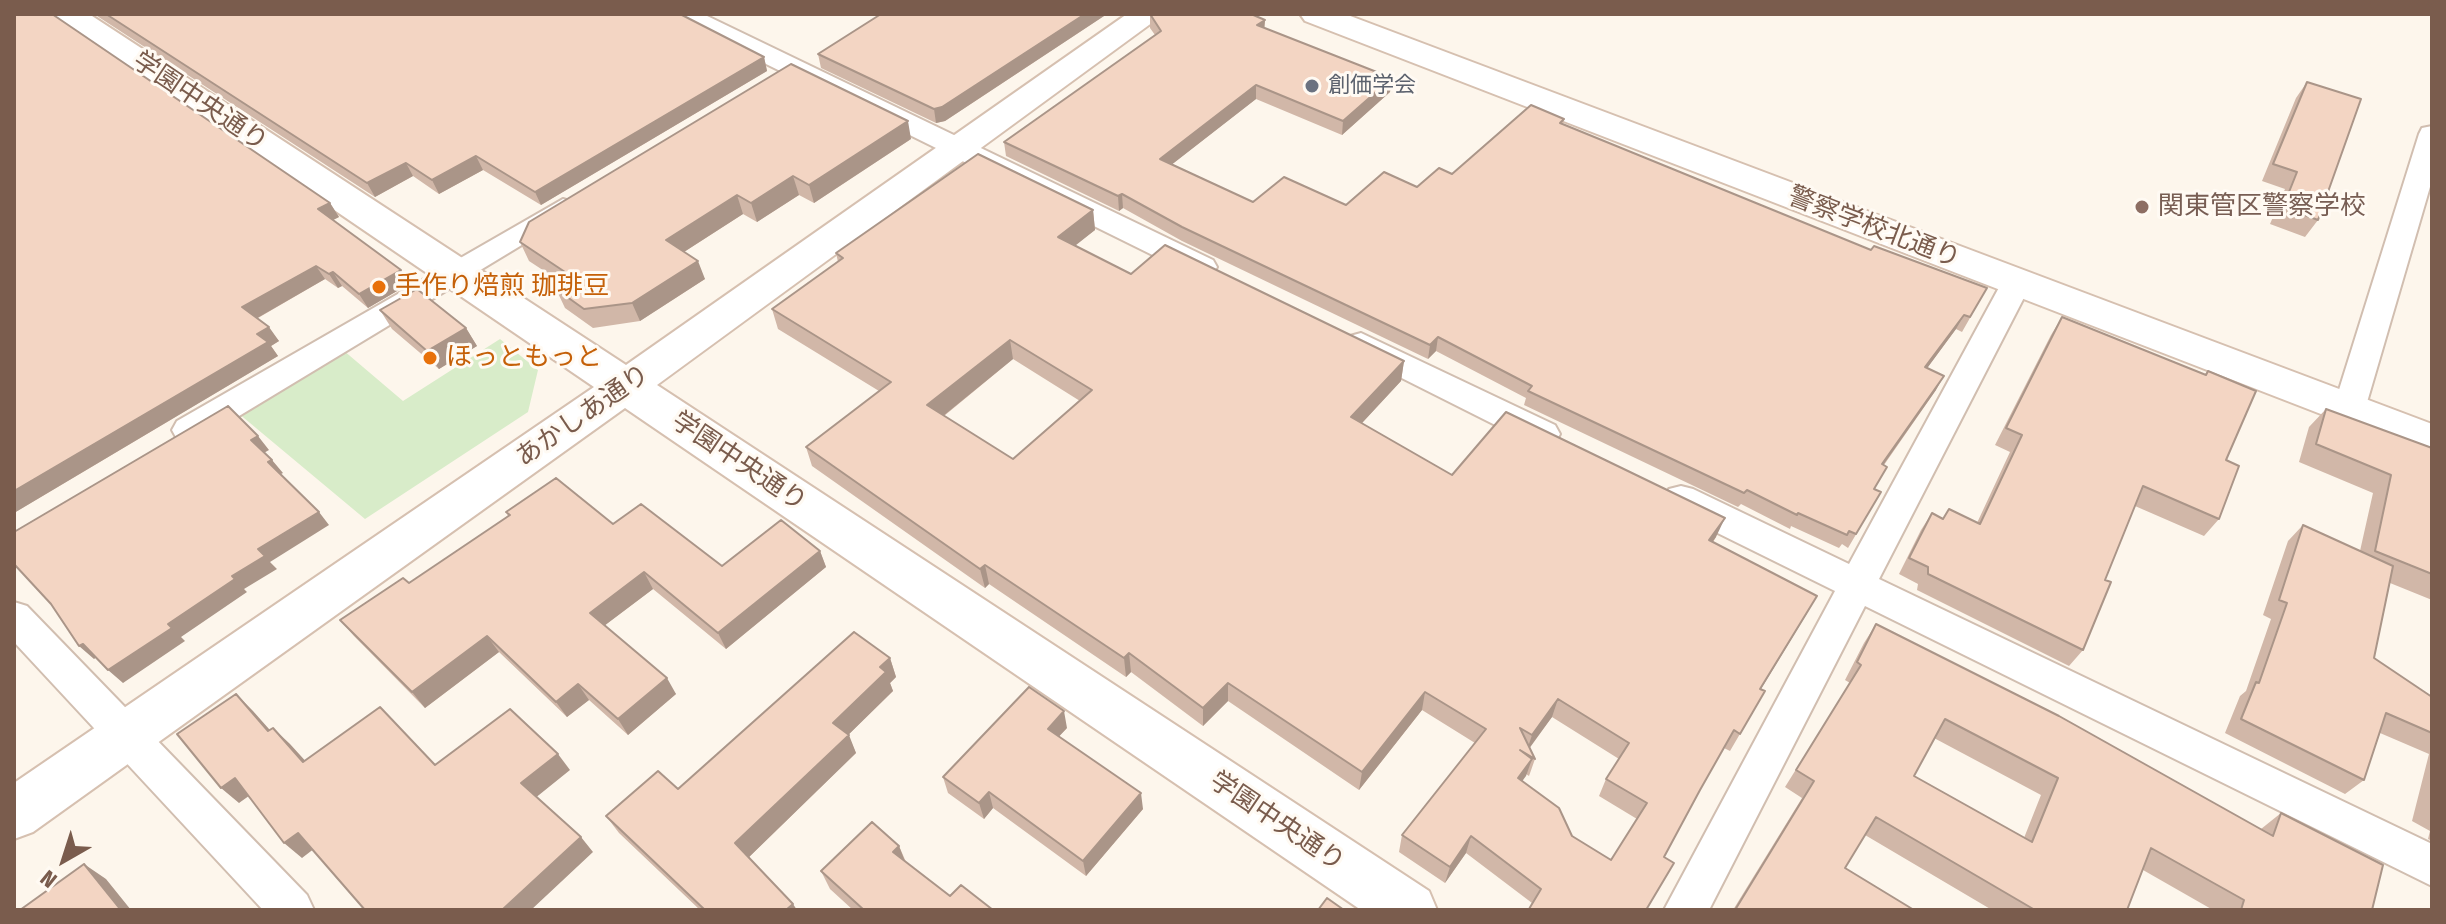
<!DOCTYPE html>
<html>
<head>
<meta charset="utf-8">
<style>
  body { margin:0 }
  #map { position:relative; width:2446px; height:924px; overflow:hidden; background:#fdf6ec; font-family:"Fira Sans Condensed",sans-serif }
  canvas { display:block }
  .frame { position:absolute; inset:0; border:16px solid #7a5c4d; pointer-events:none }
  .north { position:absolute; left:24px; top:820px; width:80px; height:80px; -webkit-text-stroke:6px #fffaf3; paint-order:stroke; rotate:219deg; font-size:22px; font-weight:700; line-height:32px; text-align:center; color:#7a5c4d }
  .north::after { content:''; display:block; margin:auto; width:28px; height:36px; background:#7a5c4d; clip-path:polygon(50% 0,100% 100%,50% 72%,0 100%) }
</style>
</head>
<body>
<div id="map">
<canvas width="2446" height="924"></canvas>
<div class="frame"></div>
<div class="north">N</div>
</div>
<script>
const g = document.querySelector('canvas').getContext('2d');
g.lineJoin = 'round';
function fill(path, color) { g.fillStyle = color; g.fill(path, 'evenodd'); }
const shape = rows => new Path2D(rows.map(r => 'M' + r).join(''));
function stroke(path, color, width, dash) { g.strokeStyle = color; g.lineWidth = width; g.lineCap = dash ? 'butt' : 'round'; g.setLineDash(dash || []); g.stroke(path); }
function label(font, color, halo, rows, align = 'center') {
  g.font = font + ' "Fira Sans Condensed","Noto Sans JP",sans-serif'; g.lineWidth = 6; g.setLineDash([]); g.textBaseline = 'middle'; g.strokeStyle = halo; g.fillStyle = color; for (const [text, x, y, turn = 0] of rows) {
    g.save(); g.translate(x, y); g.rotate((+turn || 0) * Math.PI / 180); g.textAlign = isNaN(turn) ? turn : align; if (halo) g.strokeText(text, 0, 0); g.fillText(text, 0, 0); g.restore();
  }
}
fill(shape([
  [500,339,538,370,528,412,365,519,238,413,343,350,403,401]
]), '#d8ecc9');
const street = shape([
  [672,14,703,14,1213,260,1217,267,1213,274,1202,277,1191,274,675,19,672,14],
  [2432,126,2432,180,2365,409,2361,417,2349,421,2337,417,2333,409,2419,134,2422,128,2432,126],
  [563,199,573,202,577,208,573,214,201,439,189,442,177,439,172,430,177,421,563,199],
  [2017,272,2028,275,2032,282,1879,579,2432,844,2432,886,1865,606,1709,910,1664,910,1835,591,1669,509,1664,499,1669,489,1681,486,1693,489,1849,564,2002,282,2006,275,2017,272],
  [1361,333,1555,425,1560,434,1555,443,1543,446,1531,443,1350,352,1345,344,1350,336,1361,333],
  [14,602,27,606,307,895,314,910,263,910,14,642,14,602]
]);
const secondary = shape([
  [52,14,89,14,626,365,1127,14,1164,14,657,385,1429,891,1437,910,1361,910,625,408,33,832,14,839,14,783,594,387,57,21,52,14],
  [1300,14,1345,14,2432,424,2432,457,1305,21,1300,14]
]);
stroke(street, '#d1beb0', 4);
stroke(secondary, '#d6c0b0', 4);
fill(street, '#fff');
fill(secondary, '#fff');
fill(shape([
  [14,14,330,203,339,217,333,220,401,270,409,284,368,308,342,286,338,288,325,279,258,318,279,341,271,346,278,356,14,513],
  [94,14,680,14,764,57,767,71,541,205,483,170,439,194,413,176,375,197],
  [881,14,1107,14,945,121,936,123,821,68,818,54],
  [1150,14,1265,20,1264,28,1392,78,1390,92,1342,135,1256,99,1172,164,1253,202,1346,205,1417,187,1452,174,1564,119,1563,124,1871,250,1987,288,1962,332,1956,329,1927,368,1936,390,1884,465,1874,489,1881,492,1848,548,1842,544,1839,548,1791,526,1790,529,1741,504,1738,507,1524,405,1526,398,1436,351,1428,359,1182,241,1123,208,1119,211,1006,156,1004,142,1155,35,1150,28],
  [2307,82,2318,220,2305,237,2270,224,2285,189,2262,181,2296,98],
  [911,139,814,203,799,195,757,222,743,214,684,252,705,279,640,321,593,328,565,308,556,289,564,284,529,261,520,242],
  [1093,210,1095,230,1075,245,1131,274,1404,361,1401,381,1362,423,1452,475,1716,537,1713,542,1817,596,1760,689,1765,691,1730,751,1724,748,1696,797,1664,857,1646,910,1528,910,1532,903,1466,853,1445,883,1399,852,1402,835,1475,743,1422,710,1359,790,1228,701,1203,726,1131,672,1126,677,989,584,985,588,812,466,806,447,879,391,778,329,772,309,838,262,836,253],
  [1013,359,1080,401,1013,459,944,416],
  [1552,717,1619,759,1606,779,1599,796,1637,819,1611,860,1572,836,1522,781,1526,774,1529,776,1535,759,1529,747],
  [380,310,466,328,477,346,439,369,392,329],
  [2062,317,2205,375,2208,371,2226,460,2219,519,2204,536,2135,506,2105,580,2083,650,2069,666,1917,590,1918,584,1899,574,1921,530,1932,513,1943,519,1977,523,2010,452,1995,445,2051,335],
  [2326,409,2432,448,2432,600,2390,583,2374,658,2432,697,2432,841,2428,839,2430,831,2412,821,2429,754,2380,733,2364,780,2345,794,2225,733,2240,696,2246,691,2271,619,2263,615,2288,541,2303,525,2360,551,2373,493,2299,462,2309,427],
  [506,512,613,524,722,566,820,551,826,567,726,649,653,589,605,625,676,694,628,735,589,700,567,717,499,652,425,708,354,636,340,620,409,583,508,516],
  [1876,624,2261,829,2281,813,2372,910,2213,910,2143,870,2127,910,1992,910,1865,835,1845,868,1914,910,1733,910,1802,798,1785,787,1850,683,1845,680,1864,643],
  [1934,738,2041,795,2024,838,1914,776],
  [890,658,896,677,890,683,893,691,848,735,856,753,749,857,797,910,700,910,619,833,606,816,678,789],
  [1067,728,1059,736,1143,809,1086,876,993,808,984,819,948,793,943,777],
  [899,846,906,862,950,896,993,910,853,910,830,889,821,871]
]), '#d1b7a8');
fill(shape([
  [1085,14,1107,14,945,121,936,123,934,109],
  [1265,20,1264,33,1257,25],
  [764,57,767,71,541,205,535,192],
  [1392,78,1390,92,1342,135,1343,121],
  [1256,85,1256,99,1161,173,1160,159],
  [908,121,911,139,814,203,809,185],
  [476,156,483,170,439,194,432,180],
  [406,163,413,176,375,197,367,183],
  [793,176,799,195,757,222,751,203],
  [1122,194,1123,208,1119,211,1118,196],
  [737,195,743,214,673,259,666,240],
  [330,203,339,217,327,223,318,209],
  [1093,210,1095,230,1061,257,1058,237],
  [698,261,705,279,640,321,632,303],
  [316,266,325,279,252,321,242,307],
  [401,270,409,284,368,308,359,294],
  [333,272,342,286,338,288,329,274],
  [1964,315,1956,329,1917,382,1925,367],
  [269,327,279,341,271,346,278,356,14,513,14,491],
  [466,328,477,346,439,369,427,351],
  [1438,337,1436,351,1428,359,1430,345],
  [1010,340,1013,359,932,425,927,405],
  [1404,361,1401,381,1349,437,1351,417],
  [1944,376,1936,390,1874,478,1882,464],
  [258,436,269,450,262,454,251,440],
  [272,460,283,473,279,475,268,462],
  [319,512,329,525,270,562,277,569,244,589,247,592,181,637,185,641,123,683,108,670,168,624,232,576,258,549],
  [1725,518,1716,537,1700,559,1709,540],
  [820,551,826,567,726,649,718,633],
  [985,565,989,584,985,588,980,569],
  [644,572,653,589,600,629,590,613],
  [1817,596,1806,615,1750,707,1760,689],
  [487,636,499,652,425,708,412,692],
  [83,644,97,657,94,659,79,646],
  [1129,653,1131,672,1126,677,1124,658],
  [890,658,896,677,890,683,893,691,841,742,833,723,880,667],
  [667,678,676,694,628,735,618,719],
  [1228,683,1228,701,1203,726,1203,708],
  [578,684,589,700,567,717,556,702],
  [1425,692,1422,710,1359,790,1362,772],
  [236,694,253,711,285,747,268,731],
  [1558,699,1552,717,1526,753,1532,735],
  [1064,711,1067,728,1051,745,1048,729],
  [273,728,290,744,320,777,303,762],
  [849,735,856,753,746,860,735,843],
  [558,754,570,770,534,799,521,783],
  [1532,759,1526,776,1512,795,1518,778],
  [235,778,253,793,239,803,221,788],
  [989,792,993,808,984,819,979,803],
  [1141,793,1143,809,1086,876,1083,861],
  [298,833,315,848,302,858,284,843],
  [1471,836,1466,853,1445,883,1450,867],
  [581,837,593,852,531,910,502,910],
  [899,846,906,864,893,852],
  [84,864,106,879,131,910,121,910],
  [793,904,797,910,786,910]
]), '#aa9588');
const building = shape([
  [14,14,52,14,330,203,318,209,401,270,359,294,333,272,329,274,316,266,242,307,269,327,257,334,268,342,14,491,14,14],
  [106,14,680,14,764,57,535,192,476,156,432,180,406,163,367,183,106,14],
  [881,14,1085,14,942,107,934,109,818,54,881,14],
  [1150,14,1251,14,1265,20,1257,25,1392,78,1343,121,1256,85,1160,159,1253,202,1284,177,1346,205,1384,172,1417,187,1439,168,1452,174,1531,105,1564,119,1560,123,1871,250,1874,246,1987,288,1970,317,1964,315,1925,367,1944,376,1882,464,1887,467,1874,489,1881,492,1856,534,1849,531,1847,535,1798,513,1797,515,1747,490,1744,493,1528,391,1532,386,1438,337,1430,345,1182,227,1122,194,1118,196,1004,142,1161,31,1150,14],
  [791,64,908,121,809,185,793,176,751,203,737,195,666,240,698,261,632,303,584,309,556,289,574,278,520,242,529,222,791,64],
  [2307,82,2361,99,2318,220,2283,207,2297,172,2273,164,2307,82],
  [978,154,1093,210,1058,237,1131,274,1165,245,1404,361,1351,417,1452,475,1506,412,1725,518,1709,540,1817,596,1760,689,1765,691,1740,734,1734,730,1700,790,1664,857,1674,863,1646,910,1531,910,1529,909,1541,889,1471,836,1450,867,1402,835,1486,729,1425,692,1362,772,1228,683,1203,708,1129,653,1124,658,985,565,980,569,806,447,891,382,772,309,843,258,836,253,978,154],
  [1010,340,1092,390,1013,459,927,405,1010,340],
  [1558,699,1629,743,1606,779,1647,803,1611,860,1572,836,1559,808,1518,778,1532,759,1520,750,1535,759,1520,728,1532,735,1558,699],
  [417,289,466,328,427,351,380,310,417,289],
  [2062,317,2206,375,2208,371,2256,391,2226,460,2239,466,2219,519,2143,486,2105,580,2111,582,2083,650,1928,574,1928,567,1909,558,1932,513,1943,519,1949,509,1980,524,2022,435,2006,428,2062,317],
  [228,406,258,436,251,440,272,460,268,462,319,512,258,549,265,556,232,576,235,579,168,624,172,628,108,670,83,644,79,646,51,604,14,564,14,532,228,406],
  [2326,409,2432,448,2432,574,2375,551,2391,475,2316,444,2326,409],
  [556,478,613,524,641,504,722,566,781,520,820,551,718,633,644,572,590,613,667,678,618,719,578,684,556,702,487,636,412,692,340,620,403,578,409,583,510,515,506,512,556,478],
  [2303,525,2393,566,2374,658,2432,697,2432,733,2386,713,2364,780,2241,719,2256,682,2259,683,2287,603,2279,600,2303,525],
  [1876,624,2059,716,2273,836,2281,813,2383,865,2372,910,2241,910,2244,900,2151,848,2127,910,2035,910,1876,817,1845,868,1914,910,1735,910,1814,781,1796,770,1861,665,1857,662,1876,624],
  [1945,719,2058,778,2032,842,1914,776,1945,719],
  [854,632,890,658,880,667,886,672,833,723,849,735,735,843,793,904,786,910,705,910,606,816,658,771,678,789,854,632],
  [1029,687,1064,711,1048,729,1141,793,1083,861,989,792,979,803,943,777,1029,687],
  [236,694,268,731,273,728,303,762,380,707,435,765,510,709,558,754,521,783,581,837,502,910,365,910,298,833,284,843,235,778,221,788,177,734,236,694],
  [872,822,899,846,893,852,950,896,961,885,993,910,864,910,821,871,872,822],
  [84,864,121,910,20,910,84,864],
  [1327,898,1344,910,1318,910,1327,898]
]);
fill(building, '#f3d5c3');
stroke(building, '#aa9588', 2);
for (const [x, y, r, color] of [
  [1312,86,8,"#6b7280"],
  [2142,207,8,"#8d6e63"],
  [379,287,8,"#e8710a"],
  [430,358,8,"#e8710a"]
]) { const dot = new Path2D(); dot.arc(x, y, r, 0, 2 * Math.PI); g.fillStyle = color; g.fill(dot); stroke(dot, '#fffaf3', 3); }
label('22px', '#5b616d', '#fffaf3', [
  ["創価学会",1328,86]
], 'left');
label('26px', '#7a5c4d', '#fffaf3', [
  ["学園中央通り",200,102,34],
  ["警察学校北通り",1874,228,21],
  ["あかしあ通り",583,416,-35],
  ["学園中央通り",739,462,34],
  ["学園中央通り",1277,822,34]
]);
label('26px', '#785e54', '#fffaf3', [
  ["関東管区警察学校",2158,207]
], 'left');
label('26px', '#c56008', '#fffaf3', [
  ["手作り焙煎 珈琲豆",395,287],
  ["ほっともっと",446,358]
], 'left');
</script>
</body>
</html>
